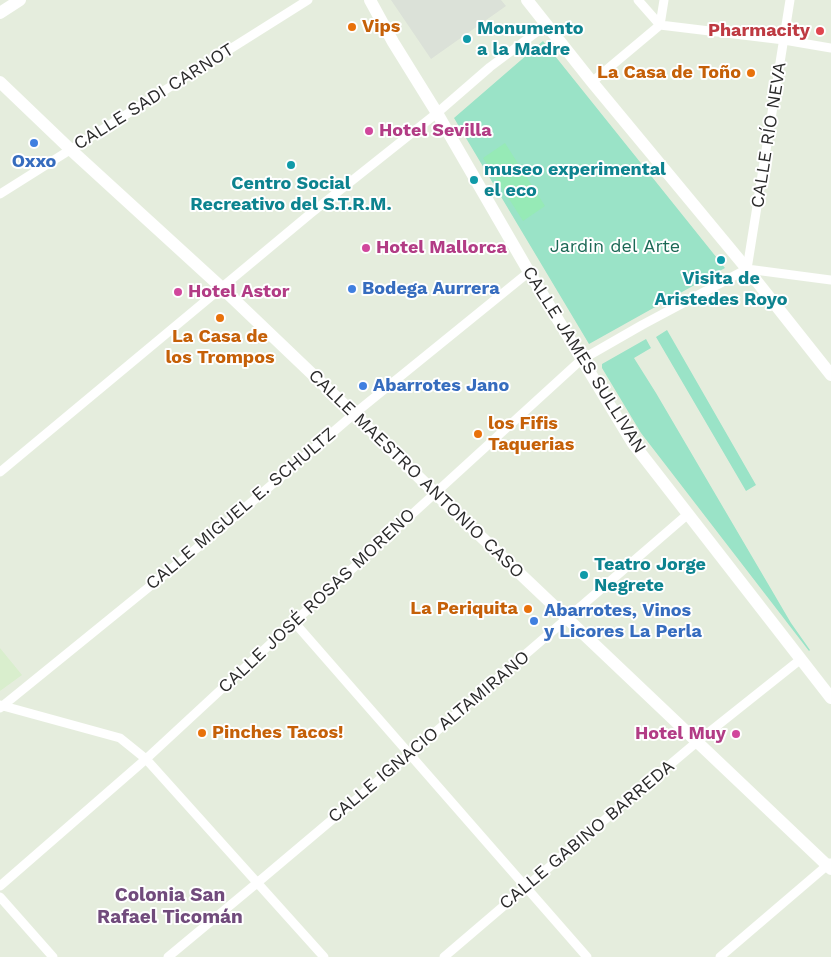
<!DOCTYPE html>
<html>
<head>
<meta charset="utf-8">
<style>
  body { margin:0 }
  canvas { display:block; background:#e5eddd }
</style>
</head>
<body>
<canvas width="831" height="957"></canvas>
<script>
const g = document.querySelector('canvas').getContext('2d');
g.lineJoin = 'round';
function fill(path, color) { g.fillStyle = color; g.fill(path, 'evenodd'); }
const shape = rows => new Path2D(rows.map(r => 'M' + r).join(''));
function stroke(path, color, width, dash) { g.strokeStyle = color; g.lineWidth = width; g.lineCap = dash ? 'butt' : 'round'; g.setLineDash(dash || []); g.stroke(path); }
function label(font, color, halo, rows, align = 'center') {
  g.font = font + ' "Work Sans",sans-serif'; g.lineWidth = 4; g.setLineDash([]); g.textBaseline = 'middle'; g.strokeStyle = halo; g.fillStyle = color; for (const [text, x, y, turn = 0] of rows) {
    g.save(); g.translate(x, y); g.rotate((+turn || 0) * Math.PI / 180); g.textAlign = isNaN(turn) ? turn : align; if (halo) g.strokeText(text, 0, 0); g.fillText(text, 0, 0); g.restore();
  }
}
fill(shape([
  [0,648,22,675,0,691]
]), '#d9eecd');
fill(shape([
  [543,41,725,268,589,344,454,118],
  [667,330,756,485,746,491,656,337],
  [646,339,651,348,634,358,656,393,791,623,810,650,809,651,641,433,602,368,602,364]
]), '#9ae3c7');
fill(shape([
  [505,143,545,206,523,221,483,158]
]), '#96eab6');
fill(shape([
  [391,0,501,0,506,6,431,59]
]), '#dbe1d8');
stroke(shape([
  [638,0,660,25],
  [660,25,664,0],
  [592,82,660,25,784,40,831,48],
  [0,194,308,0],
  [747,269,790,0],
  [747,269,831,280],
  [0,472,310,214,437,113,490,67,546,25],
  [294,622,587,957],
  [0,705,120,738,146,759,324,957],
  [0,708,218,531,354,414,529,272],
  [0,886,146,759,294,622,581,360,642,325,747,269],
  [0,897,53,957],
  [168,957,257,883,410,754,688,514],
  [444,957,602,822,698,741,801,659],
  [720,957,830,863]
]), '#fff', 9);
stroke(shape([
  [370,0,393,42,437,113,529,272,632,442,831,698],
  [527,0,592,82,747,269,831,375],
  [0,13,20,0],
  [0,82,71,150,222,288,354,414,435,493,831,869]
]), '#fff', 12);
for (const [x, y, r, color] of [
  [352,27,5,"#e8710a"],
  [820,31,5,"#e0444e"],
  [467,39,5,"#0f9aa8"],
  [751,73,5,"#e8710a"],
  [369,131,5,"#d1479c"],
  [34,143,5,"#3f7fe0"],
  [291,165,5,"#0f9aa8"],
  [474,180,5,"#0f9aa8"],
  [366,248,5,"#d1479c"],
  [721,260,5,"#0f9aa8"],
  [352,289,5,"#3f7fe0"],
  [178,292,5,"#d1479c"],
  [220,318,5,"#e8710a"],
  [363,386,5,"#3f7fe0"],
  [478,434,5,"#e8710a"],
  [584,575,5,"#0f9aa8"],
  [528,609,5,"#e8710a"],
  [534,621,5,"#3f7fe0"],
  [202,733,5,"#e8710a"],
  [736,734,5,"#d1479c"]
]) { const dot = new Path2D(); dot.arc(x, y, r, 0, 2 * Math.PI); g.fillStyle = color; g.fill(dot); stroke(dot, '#fff', 2); }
label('bold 18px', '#c56008', '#fff', [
  ["Vips",362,27],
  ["La Casa de Toño",741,73,"right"],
  ["La Casa de",220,337,"center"],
  ["los Trompos",220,358,"center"],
  ["los Fifis",488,424],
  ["Taquerias",488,445],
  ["La Periquita",518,609,"right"],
  ["Pinches Tacos!",212,733]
], 'left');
label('bold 18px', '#0d838f', '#fff', [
  ["Monumento",477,29],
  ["a la Madre",477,50],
  ["museo experimental",484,170],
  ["el eco",484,191],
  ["Centro Social",291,184,"center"],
  ["Recreativo del S.T.R.M.",291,205,"center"],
  ["Visita de",721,279,"center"],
  ["Aristedes Royo",721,300,"center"],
  ["Teatro Jorge",594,565],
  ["Negrete",594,586]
], 'left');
label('bold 18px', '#be3a42', '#fff', [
  ["Pharmacity",810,31]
], 'right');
label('18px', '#2b2b2b', '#fff', [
  ["CALLE SADI CARNOT",154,97,-32],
  ["CALLE RÍO NEVA",769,135,-81],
  ["CALLE JAMES SULLIVAN",584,360,58],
  ["CALLE MAESTRO ANTONIO CASO",416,474,44],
  ["CALLE MIGUEL E. SCHULTZ",241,509,-40],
  ["CALLE JOSÉ ROSAS MORENO",317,601,-43],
  ["CALLE IGNACIO ALTAMIRANO",429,737,-40],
  ["CALLE GABINO BARREDA",587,835,-40]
]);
label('bold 18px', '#b23c85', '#fff', [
  ["Hotel Sevilla",379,131],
  ["Hotel Mallorca",376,248],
  ["Hotel Astor",188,292],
  ["Hotel Muy",726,734,"right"]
], 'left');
label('bold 18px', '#366cbe', '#fff', [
  ["Oxxo",34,162,"center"],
  ["Bodega Aurrera",362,289],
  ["Abarrotes Jano",373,386],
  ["Abarrotes, Vinos",544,611],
  ["y Licores La Perla",544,632]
], 'left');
label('18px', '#1b6855', '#fff', [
  ["Jardin del Arte",615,247]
]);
label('bold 19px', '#714b7c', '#fff', [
  ["Colonia San",170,895],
  ["Rafael Ticomán",170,917]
]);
</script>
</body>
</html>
